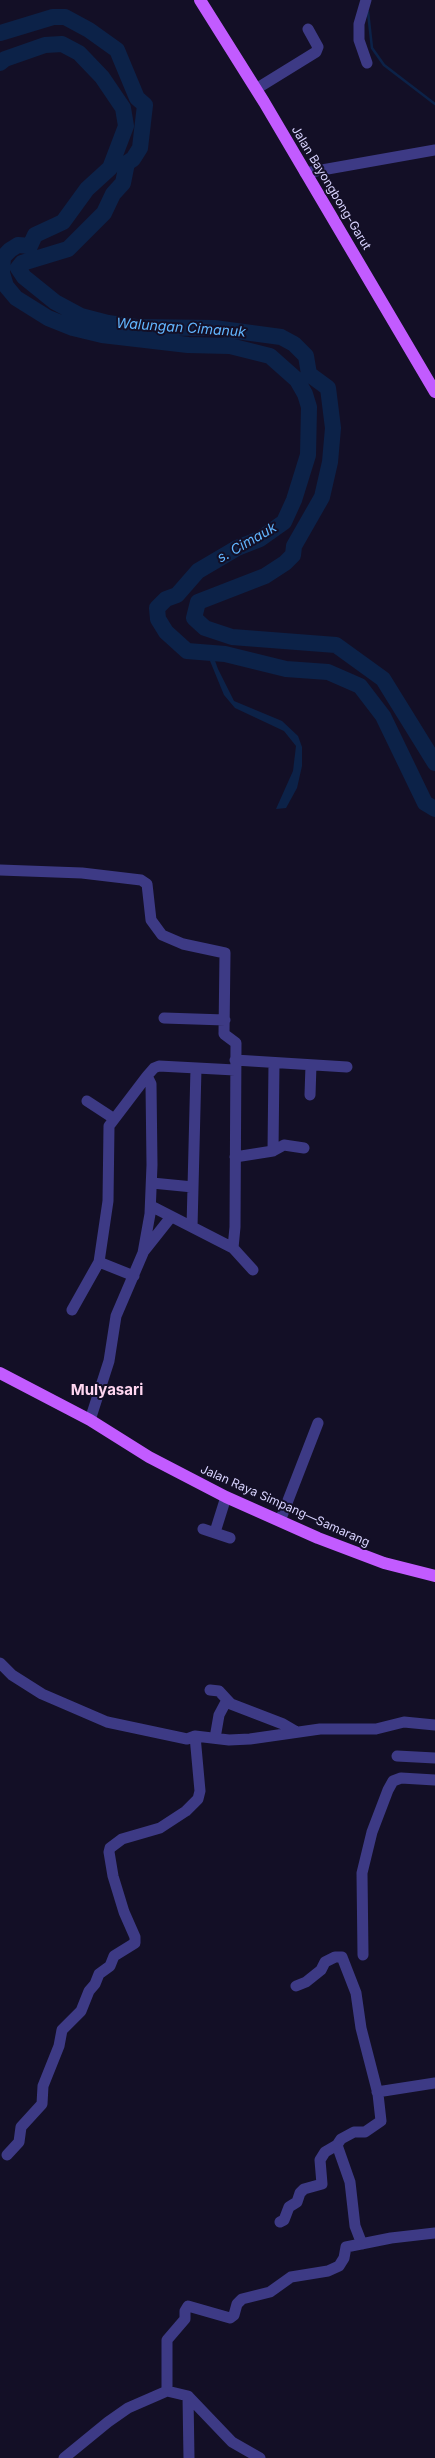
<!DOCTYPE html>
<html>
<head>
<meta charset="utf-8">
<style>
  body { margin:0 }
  canvas { display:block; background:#130f26 }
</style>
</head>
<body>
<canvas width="435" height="2458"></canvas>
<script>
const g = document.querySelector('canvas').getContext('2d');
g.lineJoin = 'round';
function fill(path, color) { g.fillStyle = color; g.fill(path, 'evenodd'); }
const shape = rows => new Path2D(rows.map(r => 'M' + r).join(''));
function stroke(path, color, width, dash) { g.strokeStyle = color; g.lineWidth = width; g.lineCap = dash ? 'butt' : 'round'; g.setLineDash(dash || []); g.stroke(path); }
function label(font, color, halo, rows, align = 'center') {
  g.font = font + ' Inter,sans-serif'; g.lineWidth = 4; g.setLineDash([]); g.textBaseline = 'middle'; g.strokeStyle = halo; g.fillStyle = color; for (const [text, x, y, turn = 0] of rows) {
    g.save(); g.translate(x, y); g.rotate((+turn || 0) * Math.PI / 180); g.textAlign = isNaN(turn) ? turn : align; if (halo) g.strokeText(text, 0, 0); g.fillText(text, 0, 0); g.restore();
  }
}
fill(shape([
  [225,654,214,658,218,669,234,701,282,721,298,736,302,747,302,766,297,788,286,808,276,809,293,771,296,746,284,731,235,708,224,695,208,656]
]), '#0c2248');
stroke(shape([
  [368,12,372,48,384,65,435,104]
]), '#0c2248', 2.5);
stroke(shape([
  [0,33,53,17,65,17,89,30,117,50,137,98,145,105,140,148,133,159,127,163,123,183,113,194,104,213,68,249,22,263,18,268,24,277,55,302,81,316,108,323,136,327,214,328,281,337,294,344,306,356,309,374,328,388,333,428,330,462,322,497,294,546,293,555,285,563,265,576,198,602,194,618,205,628,232,637,336,645,383,679,435,763],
  [0,63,5,59,45,45,62,44,79,53,102,77,123,108,126,126,110,168,87,189,63,222,35,235,30,246,18,245,10,250,3,257,2,273,6,286,16,298,48,318,73,328,102,335,188,345,230,346,270,356,297,380,305,394,309,407,308,455,294,500,284,522,260,539,237,548,198,571,177,595,166,599,157,608,158,619,166,632,187,651,225,654,286,669,328,672,360,686,383,716,425,803,435,809]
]), '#0c2248', 16);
stroke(shape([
  [366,0,359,24,359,40,367,63],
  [256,89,316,52,318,47,308,29],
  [305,173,435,150],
  [0,870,82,873,141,880,147,884,151,920,162,935,183,944,225,953,224,1034,236,1043,235,1227,233,1248],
  [164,1018,225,1020],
  [235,1060,347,1067],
  [147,1076,154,1068,159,1066,235,1070],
  [310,1095,311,1065],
  [87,1101,113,1118],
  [273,1151,274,1063],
  [235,1157,273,1151,284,1145,304,1148],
  [152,1183,193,1187],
  [151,1206,233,1248,253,1270],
  [192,1227,196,1068],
  [144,1251,171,1217],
  [99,1262,134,1276],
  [72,1310,99,1262,108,1201,109,1126,147,1076,151,1084,152,1165,150,1214,143,1253,116,1316,109,1361,90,1420],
  [280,1521,318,1423],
  [203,1529,230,1538],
  [215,1532,226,1497],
  [0,1663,12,1675,42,1694,107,1722,187,1739,195,1736,229,1740,250,1739,320,1729,376,1729,404,1722,435,1725],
  [210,1690,219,1691,231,1704,283,1724,295,1731],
  [215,1738,219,1715,227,1700],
  [397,1756,435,1758],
  [363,1955,362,1873,372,1832,388,1790,393,1781,401,1778,435,1780],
  [377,2092,435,2083],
  [337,2145,350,2182,355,2226,362,2244],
  [7,2155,19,2142,21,2127,42,2104,43,2086,59,2046,62,2030,81,2011,89,1991,95,1984,99,1974,110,1966,114,1956,135,1943,135,1937,124,1912,113,1876,109,1852,110,1848,122,1839,160,1828,186,1811,198,1799,200,1791,195,1736],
  [280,2222,284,2220,289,2207,297,2202,300,2193,304,2189,322,2184,320,2160,325,2152,337,2145,341,2139,354,2132,365,2132,381,2121,378,2094,361,2028,356,1993,342,1957,335,1957,325,1962,321,1970,306,1982,296,1986],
  [167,2391,167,2340,185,2319,185,2311,188,2306,230,2318,234,2315,237,2304,242,2299,270,2292,291,2277,328,2271,339,2266,344,2258,346,2247,391,2238,435,2233],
  [188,2396,232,2442,260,2458],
  [64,2458,108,2422,128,2408,167,2391,188,2396,189,2458]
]), '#3d3a85', 11);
stroke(shape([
  [200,0,264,102,435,392],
  [0,1373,90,1420,149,1457,226,1497,318,1538,384,1563,435,1576]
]), '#c25bff', 12);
label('12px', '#d9d4ff', '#130f26', [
  ["Jalan Bayongbong-Garut",331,188,59],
  ["Jalan Raya Simpang—Samarang",285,1506,24]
]);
label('italic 14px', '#62b6ff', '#130f26', [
  ["Walungan Cimanuk",181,328,4],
  ["s. Cimauk",247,543,-30]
]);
label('bold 15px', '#ffd6f0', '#130f26', [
  ["Mulyasari",107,1390]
]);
</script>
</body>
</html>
